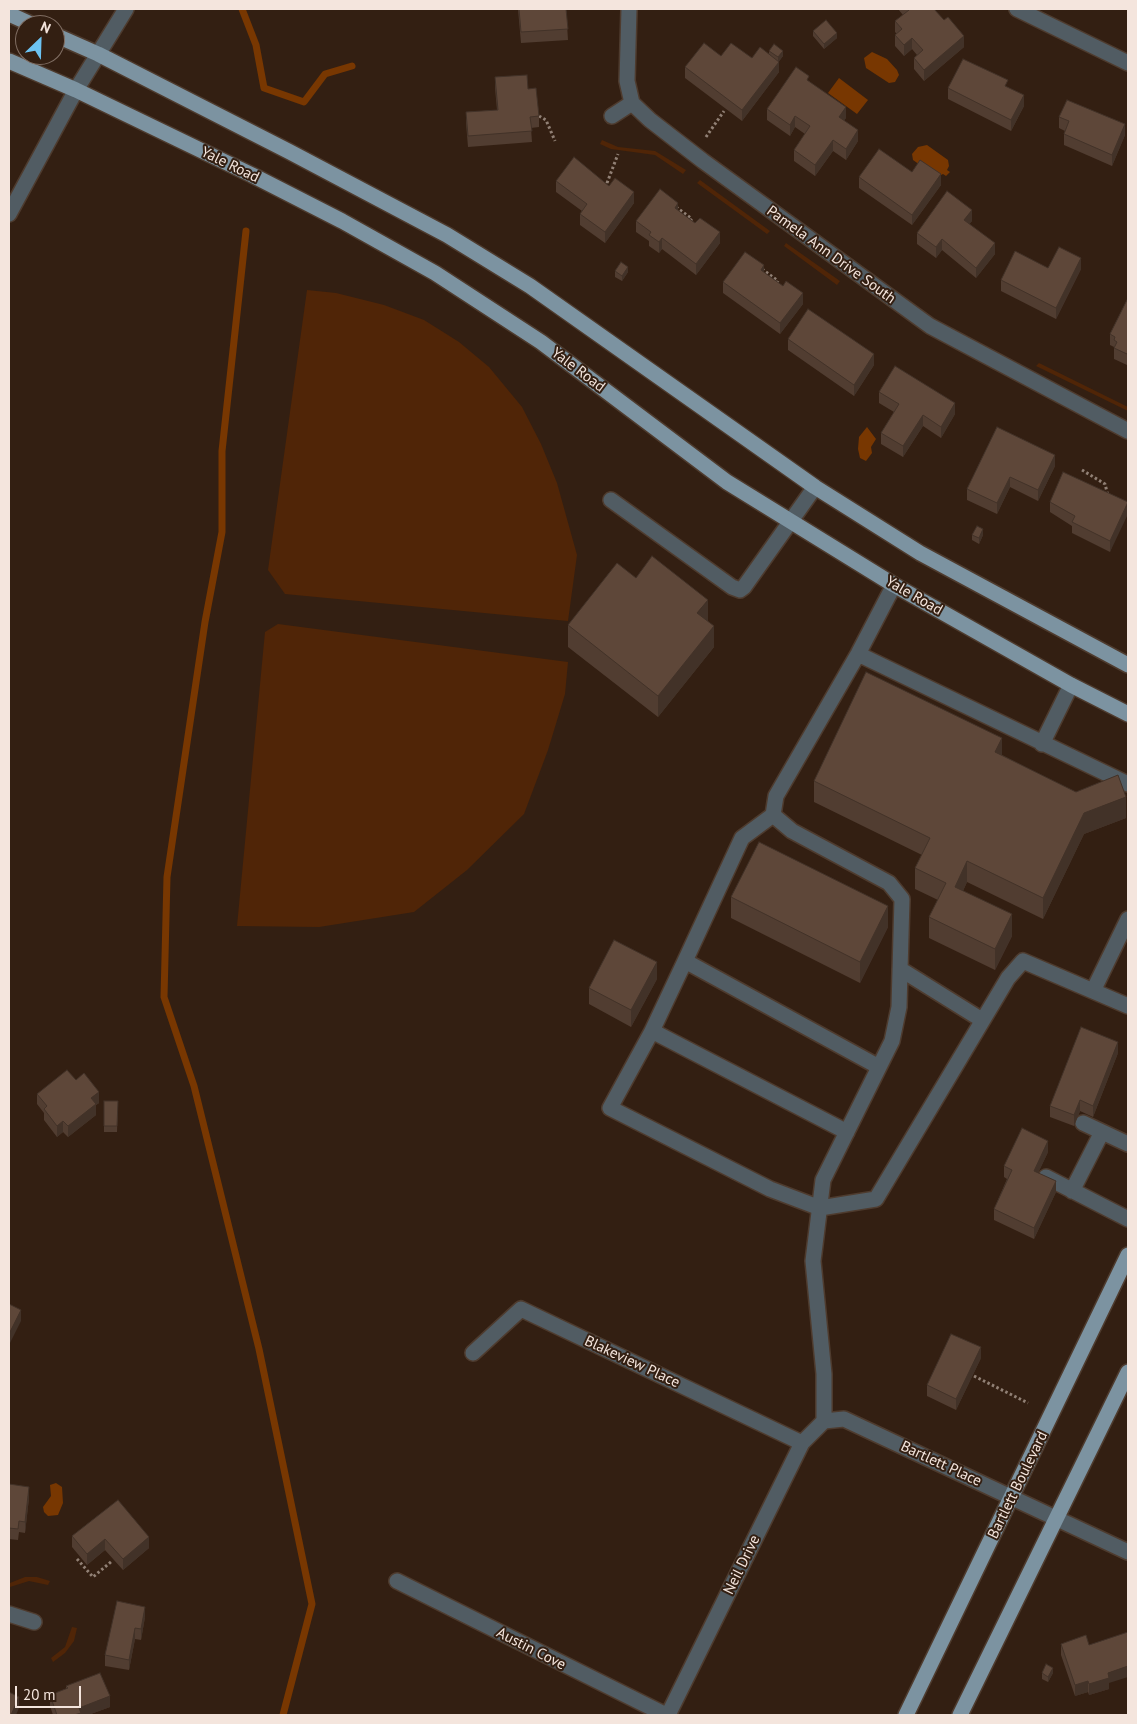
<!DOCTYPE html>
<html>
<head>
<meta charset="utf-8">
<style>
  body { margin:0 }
  #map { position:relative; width:1137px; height:1724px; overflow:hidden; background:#331f12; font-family:"PT Sans",sans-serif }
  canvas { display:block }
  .frame { position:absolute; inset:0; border:10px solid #f4e5dd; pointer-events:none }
  .north { position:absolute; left:15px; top:15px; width:50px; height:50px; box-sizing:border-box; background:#331f12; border:1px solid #806e63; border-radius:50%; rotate:24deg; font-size:14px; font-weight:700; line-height:20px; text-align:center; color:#f4e5dd }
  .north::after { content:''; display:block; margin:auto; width:18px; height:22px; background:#6cc3f2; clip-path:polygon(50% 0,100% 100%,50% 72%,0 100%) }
  .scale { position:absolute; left:15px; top:1686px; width:66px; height:22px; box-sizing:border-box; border:2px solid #f4e5dd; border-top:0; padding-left:6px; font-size:15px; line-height:18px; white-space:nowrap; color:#f4e5dd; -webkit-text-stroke:4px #331f12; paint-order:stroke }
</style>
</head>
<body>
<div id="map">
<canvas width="1137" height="1724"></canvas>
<div class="frame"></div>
<div class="north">N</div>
<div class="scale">20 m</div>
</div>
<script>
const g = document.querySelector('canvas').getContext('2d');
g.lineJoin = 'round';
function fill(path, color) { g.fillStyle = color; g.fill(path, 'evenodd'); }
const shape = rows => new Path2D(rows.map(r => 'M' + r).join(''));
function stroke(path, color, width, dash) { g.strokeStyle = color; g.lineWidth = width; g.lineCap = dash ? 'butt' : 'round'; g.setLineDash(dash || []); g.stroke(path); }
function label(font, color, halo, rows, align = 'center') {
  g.font = font + ' "PT Sans",sans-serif'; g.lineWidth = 4; g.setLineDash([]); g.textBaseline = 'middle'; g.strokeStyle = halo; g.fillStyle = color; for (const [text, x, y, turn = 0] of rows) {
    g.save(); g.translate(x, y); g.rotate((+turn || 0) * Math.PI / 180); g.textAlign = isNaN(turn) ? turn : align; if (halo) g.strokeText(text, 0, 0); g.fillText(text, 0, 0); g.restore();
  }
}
fill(shape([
  [602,140,618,147,655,151,686,170,683,174,655,155,611,149,600,144],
  [700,180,770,231,767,234,697,183],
  [786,243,840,281,837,285,784,246],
  [307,290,336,293,384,305,424,320,459,342,489,367,522,407,541,444,557,483,577,555,568,621,285,594,268,570],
  [1039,363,1128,407,1128,411,1036,366],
  [278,624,568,662,565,694,548,750,524,814,467,870,414,912,319,927,237,926,265,632],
  [25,1577,37,1577,50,1581,48,1585,29,1581,10,1587,10,1583],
  [72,1627,77,1628,74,1641,65,1653,53,1662,51,1658,65,1647]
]), '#502507');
fill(shape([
  [872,52,887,59,897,70,899,75,895,82,889,83,866,68,864,58],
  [839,78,868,100,857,114,828,93],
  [927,145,948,160,949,166,947,170,950,172,946,176,943,174,937,177,913,160,912,154,918,147],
  [867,427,876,439,871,447,872,453,866,461,860,458,858,449,859,437],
  [56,1483,62,1487,63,1503,58,1515,48,1516,44,1512,43,1507,51,1496,50,1485]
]), '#783701');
stroke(shape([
  [242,9,256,45,264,88,304,102,325,74,352,66],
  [246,231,222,451,222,532,205,622,167,877,164,997,194,1086,259,1349,312,1604,283,1715]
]), '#783701', 7);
const minor = shape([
  [629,9,627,81,632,103,650,120,703,161,930,326,1128,431],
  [1017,9,1128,63],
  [612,116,632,103],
  [9,214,76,90,126,9],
  [611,500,732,587,740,590,744,587,815,487],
  [858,654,1128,784],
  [1042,744,1071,685],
  [773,815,742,838,685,961,879,1067],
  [685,961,652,1031,847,1132],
  [900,969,982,1020],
  [1093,991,1128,919],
  [652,1031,610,1108,770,1189,820,1208,876,1199,1008,978,1023,961,1128,1006],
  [1083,1123,1128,1144],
  [1046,1177,1128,1219],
  [1072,1191,1102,1132],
  [473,1353,521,1309,802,1443],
  [824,1421,824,1374,813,1261,823,1180,892,1041,899,1007,902,899,889,883,792,831,773,815,776,796,858,654,894,585],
  [824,1421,844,1419,1128,1552],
  [397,1581,666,1715],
  [9,1614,34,1622],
  [668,1715,802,1443,824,1421]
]);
const major = shape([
  [9,14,33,25],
  [55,35,98,54,290,152,447,235,530,286,815,487,920,553,1128,665],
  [9,61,76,90,252,175,342,221,435,273,541,342,727,482,894,585,1071,685,1128,714],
  [906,1715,1128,1255],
  [960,1715,1128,1372]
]);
stroke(minor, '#4e3b2e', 18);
stroke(major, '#4e3b2e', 18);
stroke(shape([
  [539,116,546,120,555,141],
  [706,137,724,111],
  [608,188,607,183,618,154],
  [676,207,692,219,689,222],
  [762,269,778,281,775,286],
  [1082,470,1105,484,1108,496],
  [974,1376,1028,1403],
  [77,1559,93,1577,112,1561]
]), '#918075', 3, [2.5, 2.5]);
stroke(minor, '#515c63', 15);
stroke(major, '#7c93a1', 15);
fill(shape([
  [518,9,566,9,568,40,521,43],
  [898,9,934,9,964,47,924,81,914,69,914,58,917,55,912,49,904,56,895,46,895,35,897,34,895,32,895,21,903,15],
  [813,31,837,38,824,49,813,36],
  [769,51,783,56,779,61,779,72,742,121,685,78,685,67,769,55],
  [495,77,528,89,539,116,539,127,531,128,532,142,468,147,466,123,466,112,497,110,495,88],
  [809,81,846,118,844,120,858,141,846,160,833,151,815,176,794,161,794,150,805,134,795,127,790,136,767,120,767,109],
  [1008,87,1024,106,1011,131,948,99,948,88],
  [1059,117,1125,135,1112,166,1064,145,1064,134,1065,131,1059,128],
  [912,172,941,185,912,225,859,188,859,177],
  [556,181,609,186,634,203,605,243,580,225,580,214,582,211,556,192],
  [678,211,720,243,696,275,662,249,659,253,649,246,649,241,636,232,636,221],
  [972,221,969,224,995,254,976,278,942,250,936,258,917,244,917,233],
  [1081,269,1056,319,1001,291,1001,280],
  [615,271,628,272,622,281,615,277],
  [764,273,783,286,803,304,780,334,723,293,723,282],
  [1128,298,1128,362,1127,365,1114,359,1114,347,1110,345,1110,334],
  [788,339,874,365,854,396,788,350],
  [879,392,955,414,941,438,923,426,903,457,881,444,881,433,894,412,879,403],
  [997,427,1055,466,1038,501,1010,487,997,514,967,500,967,489],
  [1050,502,1128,502,1110,552,1072,533,1072,526,1050,512],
  [972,535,983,535,979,544,972,540],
  [636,578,708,621,714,647,658,717,568,647,568,625],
  [1002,755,1126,818,1084,834,1043,919,967,882,963,891,1012,936,995,970,929,938,929,917,938,900,915,889,915,868,922,855,814,802,814,781],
  [731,897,888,927,860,983,731,918],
  [657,979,631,1027,589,1004,589,988],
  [1118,1053,1093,1117,1080,1111,1074,1126,1050,1117,1050,1106],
  [76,1080,99,1103,96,1105,96,1115,68,1137,63,1132,57,1137,44,1120,44,1113,37,1104,37,1094],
  [104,1101,118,1101,117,1132,104,1132],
  [1048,1152,1038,1173,1056,1192,1034,1239,994,1220,994,1209,1007,1179,1004,1177,1004,1166],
  [981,1358,956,1410,927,1396,927,1385],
  [9,1484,29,1498,25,1533,19,1532,18,1540,9,1539],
  [118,1500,149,1548,123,1570,105,1550,87,1565,72,1547,72,1536],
  [145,1617,141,1640,135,1639,129,1670,105,1666,105,1655],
  [1061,1644,1089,1645,1109,1683,1109,1689,1089,1695,1088,1692,1075,1696,1061,1655],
  [1042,1673,1053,1673,1048,1682,1042,1679],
  [66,1686,110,1707,88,1715,53,1715,50,1706,50,1695,66,1689]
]), '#513d31');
fill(shape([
  [837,33,837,38,824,49,824,44],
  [964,36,964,47,924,81,924,70],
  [912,38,912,49,904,56,904,45],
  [783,51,783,56,778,63,778,57],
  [779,62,779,72,742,121,742,110],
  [1024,95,1024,106,1011,131,1011,120],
  [846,107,846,118,839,127,839,117],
  [795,116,795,127,790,136,790,125],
  [1125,124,1125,135,1112,166,1112,155],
  [858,130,858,141,846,160,846,149],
  [833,140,833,151,815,176,815,165],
  [941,174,941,185,912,225,912,215],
  [634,192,634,203,605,243,605,232],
  [678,203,678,214,675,208],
  [972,210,972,221,964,231,964,220],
  [720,232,720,243,696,275,696,264],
  [662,238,662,249,659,253,659,242],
  [942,239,942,250,936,258,936,247],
  [995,243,995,254,976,278,976,268],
  [1081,258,1081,269,1056,319,1056,308],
  [764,265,764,276,761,270],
  [628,267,628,272,622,281,622,276],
  [803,293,803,304,780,334,780,323],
  [1128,351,1128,362,1127,365,1127,354],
  [874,354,874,365,854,396,854,385],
  [955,403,955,414,941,438,941,427],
  [923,415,923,426,903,457,903,446],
  [1055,455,1055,466,1038,501,1038,490],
  [1010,477,1010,487,997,514,997,503],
  [1128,503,1128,514,1110,552,1110,541],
  [983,529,983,535,979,544,979,538],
  [708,600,708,621,697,634,697,613],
  [714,626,714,647,658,717,658,696],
  [1002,738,1002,759,995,752],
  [1126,797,1126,818,1084,834,1043,919,1043,898,1084,813],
  [967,861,967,882,955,908,955,887],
  [888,906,888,927,860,983,860,962],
  [1012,914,1012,936,995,970,995,949],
  [657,962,657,979,631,1027,631,1010],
  [1118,1042,1118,1053,1093,1117,1093,1106],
  [99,1092,99,1103,96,1105,96,1115,68,1137,68,1126,91,1098],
  [1080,1100,1080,1111,1074,1126,1074,1115],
  [63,1121,63,1132,57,1137,57,1126],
  [1048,1141,1048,1152,1034,1182,1034,1171],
  [1056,1181,1056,1192,1034,1239,1034,1228],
  [21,1310,21,1321,9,1345,9,1355,9,1334],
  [981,1347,981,1358,956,1410,956,1399],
  [29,1487,29,1498,25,1533,25,1522],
  [149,1537,149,1548,123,1570,123,1559],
  [105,1539,105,1550,87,1565,87,1554],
  [145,1607,145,1617,141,1640,141,1629],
  [135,1628,135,1639,129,1670,129,1660],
  [1128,1666,1128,1677,1109,1683,1109,1689,1089,1695,1089,1684,1108,1673],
  [1053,1668,1053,1673,1048,1682,1048,1677],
  [1088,1681,1088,1692,1075,1696,1075,1685],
  [110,1696,110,1707,88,1715,74,1715,79,1708],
  [19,1697,19,1708,16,1715,11,1715]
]), '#423228');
const building = shape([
  [519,9,566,9,568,29,521,32,519,9],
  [907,9,934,9,944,20,948,17,964,36,924,70,914,58,923,50,912,38,904,45,895,35,902,29,895,21,909,10,907,9],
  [826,20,837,33,824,44,813,31,826,20],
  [704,43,721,56,731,43,752,58,760,47,779,62,742,110,685,67,704,43],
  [774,44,783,51,778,57,769,51,774,44],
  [963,59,1008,80,1005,86,1024,95,1011,120,948,88,963,59],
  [796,67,809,76,807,80,846,107,839,117,858,130,846,149,833,140,815,165,794,150,810,126,795,116,790,125,767,109,796,67],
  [527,75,528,89,536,88,539,116,530,117,532,131,468,136,466,112,498,110,495,77,527,75],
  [1067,100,1125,124,1112,155,1064,134,1069,121,1059,117,1067,100],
  [879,149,912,172,920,160,941,174,912,215,859,177,879,149],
  [574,157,609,186,615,178,634,192,605,232,580,214,587,204,556,181,574,157],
  [660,189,678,203,675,208,695,223,700,218,720,232,696,264,662,238,659,242,649,235,651,232,636,221,660,189],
  [947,191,972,210,964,220,995,243,976,268,942,239,936,247,917,233,947,191],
  [1059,247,1081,258,1056,308,1001,280,1015,251,1048,268,1059,247],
  [745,252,764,265,761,270,783,286,786,281,803,293,780,323,723,282,745,252],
  [621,262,628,267,622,276,615,271,621,262],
  [1128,298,1128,351,1127,354,1114,348,1117,342,1114,340,1115,337,1110,334,1128,298],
  [808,309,874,354,854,385,788,339,808,309],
  [895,366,955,403,941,427,923,415,903,446,881,433,899,404,879,392,895,366],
  [997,427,1055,455,1038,490,1010,477,997,503,967,489,997,427],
  [1063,472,1128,502,1110,541,1072,522,1075,516,1050,502,1063,472],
  [977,526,983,529,979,538,972,535,977,526],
  [652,556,708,600,697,613,714,626,658,696,568,625,617,563,636,578,652,556],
  [866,672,1002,738,995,752,1076,792,1118,775,1126,797,1084,813,1043,898,967,861,955,887,1012,914,995,949,929,917,946,883,915,868,930,838,814,781,866,672],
  [759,842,888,906,860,962,731,897,759,842],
  [614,940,657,962,631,1010,589,988,614,940],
  [1081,1027,1118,1042,1093,1106,1080,1100,1074,1115,1050,1106,1081,1027],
  [67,1070,76,1080,84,1073,99,1092,91,1098,96,1104,68,1126,63,1121,57,1126,44,1109,47,1106,37,1094,67,1070],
  [104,1101,118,1101,117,1126,104,1126,104,1101],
  [1022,1128,1048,1141,1034,1171,1056,1181,1034,1228,994,1209,1012,1170,1004,1166,1022,1128],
  [9,1304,21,1310,9,1334,9,1304],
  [951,1334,981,1347,956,1399,927,1385,951,1334],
  [9,1484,29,1487,25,1522,19,1521,18,1529,9,1528,9,1484],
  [118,1500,149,1537,123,1559,105,1539,87,1554,72,1536,118,1500],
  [117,1601,145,1607,141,1629,135,1628,129,1660,105,1655,117,1601],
  [1128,1632,1128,1666,1108,1673,1109,1678,1089,1684,1088,1681,1075,1685,1061,1644,1086,1635,1089,1645,1128,1632],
  [1046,1664,1053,1668,1048,1677,1042,1673,1046,1664],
  [100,1673,110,1696,79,1708,81,1713,74,1715,57,1715,50,1695,68,1688,66,1686,100,1673],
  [9,1692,19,1697,11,1715,9,1715,9,1692]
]);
fill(building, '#5e4739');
stroke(building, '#423228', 1);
label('15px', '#f4e5dd', '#331f12', [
  ["Yale Road",230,165,26],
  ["Pamela Ann Drive South",831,255,36],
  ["Yale Road",578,370,37],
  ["Yale Road",914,596,30],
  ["Blakeview Place",632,1362,25],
  ["Bartlett Place",941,1464,25],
  ["Bartlett Boulevard",1018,1485,-64],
  ["Neil Drive",742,1565,-64],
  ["Austin Cove",531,1649,27]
]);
</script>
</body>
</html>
